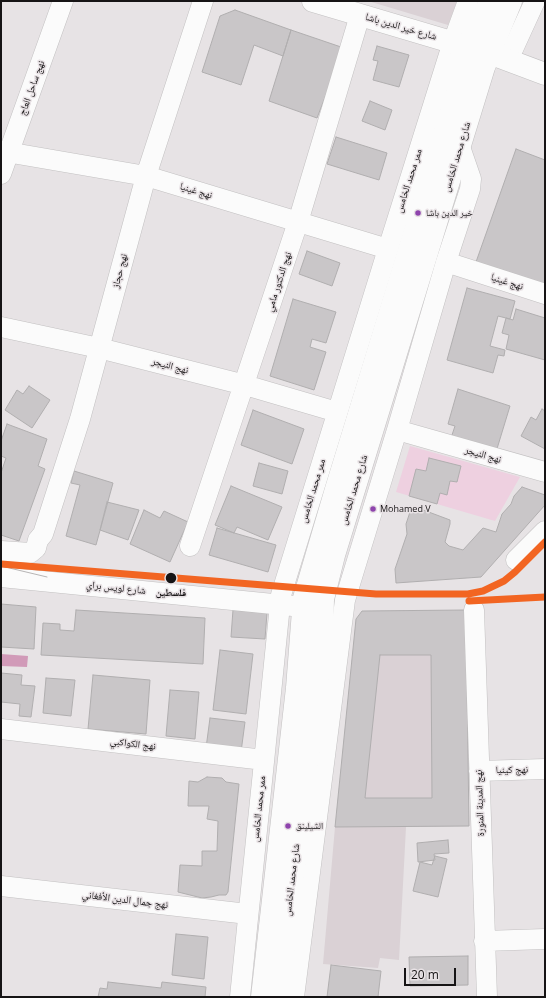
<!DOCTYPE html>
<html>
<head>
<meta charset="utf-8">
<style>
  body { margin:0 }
  #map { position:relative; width:546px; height:998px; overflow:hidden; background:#e7e3e5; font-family:"Open Sans",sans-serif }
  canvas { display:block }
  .frame { position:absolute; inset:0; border:2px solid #161415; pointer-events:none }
  .scale { position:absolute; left:404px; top:968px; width:52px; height:18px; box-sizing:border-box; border:2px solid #161415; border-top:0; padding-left:5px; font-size:12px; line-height:14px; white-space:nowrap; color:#161415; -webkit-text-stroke:3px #e8e2e5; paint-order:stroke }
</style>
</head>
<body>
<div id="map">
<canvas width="546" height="998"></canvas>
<div class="frame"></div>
<div class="scale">20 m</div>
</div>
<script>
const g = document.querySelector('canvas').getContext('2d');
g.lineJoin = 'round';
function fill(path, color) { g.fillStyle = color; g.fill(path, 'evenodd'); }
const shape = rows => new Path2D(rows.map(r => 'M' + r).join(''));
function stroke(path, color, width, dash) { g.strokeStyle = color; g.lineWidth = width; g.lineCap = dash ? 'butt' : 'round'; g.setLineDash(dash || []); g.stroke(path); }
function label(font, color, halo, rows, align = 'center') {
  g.font = font + ' "Open Sans","Noto Naskh Arabic",sans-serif'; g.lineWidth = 3; g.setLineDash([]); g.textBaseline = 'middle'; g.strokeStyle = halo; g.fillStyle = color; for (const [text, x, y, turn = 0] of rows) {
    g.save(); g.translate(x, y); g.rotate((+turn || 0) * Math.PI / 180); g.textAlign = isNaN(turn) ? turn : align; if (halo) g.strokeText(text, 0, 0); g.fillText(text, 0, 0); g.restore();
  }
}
fill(shape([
  [368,1,457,1,448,25],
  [466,610,469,826,406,827,399,960,380,958,378,968,323,964,335,827,356,619,362,611]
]), '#dad1d5');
fill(shape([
  [410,446,520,477,495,521,396,492]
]), '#eed0e0');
fill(shape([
  [1,654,28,656,27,667,1,666]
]), '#d19ab8');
const building = shape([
  [235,10,291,30,283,56,254,45,241,85,202,72,220,16,235,10],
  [291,30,344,48,317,118,269,101,291,30],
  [377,46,409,55,399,87,373,80,378,61,373,60,377,46],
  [370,101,392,110,385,130,362,121,370,101],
  [336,137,387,153,379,180,327,164,336,137],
  [516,149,545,160,545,287,476,262,516,149],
  [307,251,340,263,332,286,299,274,307,251],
  [467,288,515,301,510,319,498,316,490,346,505,350,504,356,498,355,493,373,447,360,467,288],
  [293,299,336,312,326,343,312,339,310,347,326,352,314,390,270,376,293,299],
  [516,309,545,318,545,360,506,349,509,335,502,333,506,318,513,320,516,309],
  [29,386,50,400,32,428,5,410,17,390,23,394,29,386],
  [458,389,510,406,496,452,451,438,455,426,448,424,458,389],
  [542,409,545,411,545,449,521,436,531,417,536,420,542,409],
  [253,410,304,429,292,464,241,445,253,410],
  [7,424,47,439,38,466,45,469,19,541,1,535,1,473,6,458,1,456,1,441,7,424],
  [429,458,461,466,457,482,450,481,447,495,440,493,437,504,409,496,416,469,426,471,429,458],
  [259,463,288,471,282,494,253,486,259,463],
  [74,471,113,483,96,545,66,536,80,485,71,483,74,471],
  [231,486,282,507,268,540,237,527,234,533,215,525,231,486],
  [522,487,545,495,545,505,481,577,396,583,395,569,407,534,406,524,411,509,418,508,450,520,450,524,445,542,449,546,463,550,483,528,496,532,502,514,511,504,514,496,522,487],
  [107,502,139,510,128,540,100,530,107,502],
  [144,510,160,518,164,511,188,522,170,562,130,544,144,510],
  [217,528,276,545,268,572,209,555,217,528],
  [1,604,36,607,34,649,1,647,1,604],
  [76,610,205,618,203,664,41,655,43,623,60,624,60,630,74,631,76,610],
  [233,610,267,613,265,639,231,637,233,610],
  [466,610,469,826,335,827,356,619,362,611,466,610],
  [380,655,431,655,432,798,365,798,380,655],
  [220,650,253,654,246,714,213,710,220,650],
  [1,673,22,675,21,685,35,686,31,717,19,716,20,704,1,702,1,673],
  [93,675,150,680,146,734,88,729,93,675],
  [46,678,75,680,71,716,43,713,46,678],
  [170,690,199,692,195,739,166,736,170,690],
  [210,718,245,722,241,752,206,748,210,718],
  [207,777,222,778,226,782,239,784,228,892,226,895,219,895,211,897,202,898,178,892,180,865,202,866,202,851,217,851,218,821,207,819,209,806,188,806,189,781,198,782,207,777],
  [448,840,449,853,434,854,435,860,418,862,417,843,448,840],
  [435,856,447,859,438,897,413,891,420,862,432,865,435,856],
  [176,934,208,937,204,979,172,975,176,934],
  [468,956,468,985,410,986,409,957,468,956],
  [331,965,381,971,378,997,327,997,331,965],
  [108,982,161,988,162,982,206,987,205,997,98,997,100,988,107,989,108,982]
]);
fill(building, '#c9c6c8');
stroke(building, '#b0aeaf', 1);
const minor = shape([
  [508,60,535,1],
  [1,151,146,176,388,249],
  [1,174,63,1],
  [446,262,545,294],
  [1,327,99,348,245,385,337,412],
  [397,430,545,472],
  [190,546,298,222,360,15],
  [1,551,30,553,36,548,38,540,43,534,80,419,146,176,203,1],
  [516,560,545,531],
  [1,577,293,606],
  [474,610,487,997],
  [1,729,264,760],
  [479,771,545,769],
  [1,886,248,914],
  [484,941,545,939],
  [240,997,281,595,388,249,453,42,468,1],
  [294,997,345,600,397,430,446,262,470,189,471,179,460,147]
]);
const tertiary = shape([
  [489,53,545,74]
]);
const primary = shape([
  [313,1,485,52],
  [262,997,297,688,304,598,336,489,471,47,490,1],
  [278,997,322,640,323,599,334,555,484,67,511,1]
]);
stroke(minor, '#c2c0c1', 21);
stroke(tertiary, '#c2c0c1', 23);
stroke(primary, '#c2c0c1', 23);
stroke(minor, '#fbfbfb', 20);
stroke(tertiary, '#fbfbfb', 22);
stroke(primary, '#fbfbfb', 22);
stroke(shape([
  [1,566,47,577]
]), '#b7b5b5', 1);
stroke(shape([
  [1,564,376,594,468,594,483,591,504,581,515,572,545,542],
  [469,601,545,597]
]), '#f26522', 7);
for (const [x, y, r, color] of [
  [418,213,3.5,"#8e44ad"],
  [373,509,3.5,"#8e44ad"],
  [171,578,6,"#161415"],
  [288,826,3.5,"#8e44ad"]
]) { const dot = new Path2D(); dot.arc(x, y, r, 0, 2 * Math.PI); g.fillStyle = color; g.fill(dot); stroke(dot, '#e8e2e5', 1.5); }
label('9px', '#161415', '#e8e2e5', [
  ["خير الدين باشا",426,213],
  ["Mohamed V",380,509],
  ["الشيلينق",296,826]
], 'left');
label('10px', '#161415', '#e8e2e5', [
  ["شارع خير الدين باشا",401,27,16],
  ["نهج ساحل العاج",32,88,-70],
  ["شارع محمد الخامس",457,157,-73],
  ["ممر محمد الخامس",409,181,-72],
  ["نهج غينيا",196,191,17],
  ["نهج حجاز",120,271,-75],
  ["نهج الدكتور مامي",279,282,-72],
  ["نهج غينيا",507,282,18],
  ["نهج النيجر",170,366,15],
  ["نهج النيجر",483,455,16],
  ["شارع محمد الخامس",354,490,-73],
  ["ممر محمد الخامس",313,491,-73],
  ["شارع لويس براي",116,588,6],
  ["نهج الكواكبي",133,744,7],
  ["نهج كينيا",512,770,-1],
  ["نهج المدينة المنورة",480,803,-92],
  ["ممر محمد الخامس",259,809,-84],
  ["شارع محمد الخامس",292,880,-83],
  ["نهج جمال الدين الأفغاني",125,900,7]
]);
label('bold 10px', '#161415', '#e8e2e5', [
  ["فلسطين",171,593]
]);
</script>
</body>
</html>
